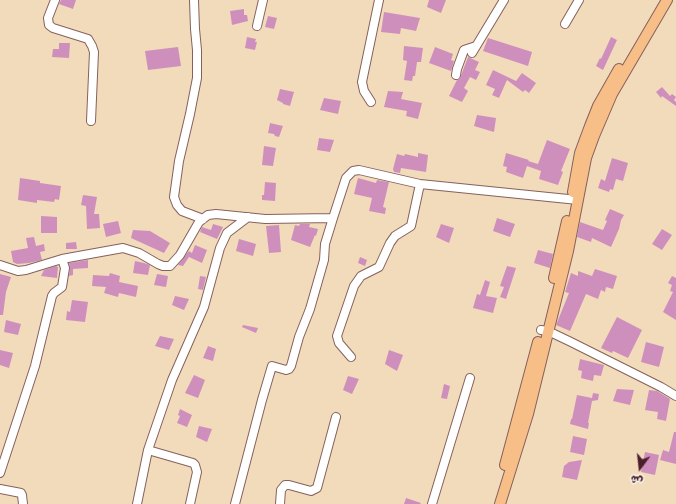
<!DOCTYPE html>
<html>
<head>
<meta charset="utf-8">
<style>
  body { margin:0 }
  #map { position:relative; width:676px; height:504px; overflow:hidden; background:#f2dbbb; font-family:"Balsamiq Sans","Playpen Sans Arabic",sans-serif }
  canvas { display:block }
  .north { position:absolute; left:620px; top:448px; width:40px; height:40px; -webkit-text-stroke:3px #f7f3e8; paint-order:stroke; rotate:195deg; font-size:11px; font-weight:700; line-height:16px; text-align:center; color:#4a1f2b }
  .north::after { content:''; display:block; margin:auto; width:14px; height:18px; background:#4a1f2b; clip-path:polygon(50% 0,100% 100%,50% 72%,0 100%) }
</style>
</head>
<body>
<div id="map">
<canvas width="676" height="504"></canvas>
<div class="north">ش</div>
</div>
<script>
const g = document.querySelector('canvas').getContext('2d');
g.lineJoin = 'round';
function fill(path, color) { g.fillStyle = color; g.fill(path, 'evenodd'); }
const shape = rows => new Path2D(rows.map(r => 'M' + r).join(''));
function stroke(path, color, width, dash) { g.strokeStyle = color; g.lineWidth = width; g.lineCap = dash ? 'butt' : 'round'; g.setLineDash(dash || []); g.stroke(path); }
fill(shape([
  [61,0,76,0,73,9,59,4],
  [429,0,446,0,441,13,427,7],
  [244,9,244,15,247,15,248,21,232,25,230,11],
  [384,12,420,18,416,31,401,28,400,34,381,32],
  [268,16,277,18,274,29,265,27],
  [247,37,256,39,255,42,257,42,255,50,245,48],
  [611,37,617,40,603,70,596,66,600,58,601,59],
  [488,38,532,52,528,66,483,51],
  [59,43,70,43,69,58,52,57,53,49,59,49],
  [404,46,423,48,421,62,417,62,415,76,413,76,412,81,404,80,407,61,403,60],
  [178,47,181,66,148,70,145,51],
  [435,47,453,54,451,60,454,61,451,71,429,63],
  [468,57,479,62,475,70,480,72,476,80,470,77,464,88,468,91,462,102,449,96,457,80,460,78],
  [493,70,516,81,522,73,536,83,529,93,525,90,523,92,507,80,499,98,492,95,495,89,486,85],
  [662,87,670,96,672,94,676,97,674,100,676,102,676,106,662,96,661,98,656,92],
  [280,89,294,92,290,106,283,104,283,103,277,100],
  [388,91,403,92,401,99,422,103,418,119,406,116,407,111,384,107],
  [324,98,341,101,338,114,320,110],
  [477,115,496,118,494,132,474,126],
  [270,123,283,126,279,137,275,136,274,134,268,133],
  [319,138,334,140,330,152,317,150],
  [547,140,570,149,561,171,563,172,558,185,539,179,541,171,527,166,523,178,506,172,507,167,503,166,506,153,529,160,528,161,538,164],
  [264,146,276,148,273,166,262,165],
  [418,153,428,155,426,172,401,168,400,173,394,172,393,169,397,154,404,156,405,154,418,157],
  [612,158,628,163,623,181,616,179,613,190,610,189,609,192,598,188,601,179,605,181],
  [20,178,40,181,40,183,61,186,59,200,55,199,54,202,37,200,37,203,18,200],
  [358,178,376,183,377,180,389,182,383,207,386,208,385,214,369,211,372,198,354,194],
  [265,182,276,183,275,201,262,200,262,195,264,195],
  [83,195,97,197,94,214,99,214,100,228,87,229,86,206,81,205],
  [610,209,624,215,621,220,619,229,611,247,592,238,591,242,577,237,580,222,603,230,607,221,605,220],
  [41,216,57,217,57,233,41,233],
  [497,218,515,224,510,237,493,231],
  [118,221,121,233,106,237,103,224],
  [213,224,223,227,217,239,200,232,202,227,211,230],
  [300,224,310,224,309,227,318,229,316,236,315,235,310,247,291,240,295,225,299,226],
  [441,224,454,228,449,243,436,237],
  [279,225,281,252,269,253,266,226],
  [662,229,672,235,662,250,652,244],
  [133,230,150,231,170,243,164,253,131,238],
  [34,237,36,246,44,244,45,251,40,252,42,260,29,263,17,264,13,262,11,251,28,248,26,238],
  [239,239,256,244,253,256,236,251],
  [76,242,77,249,66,249,66,243],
  [195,245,207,250,202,263,189,257,183,266,178,265,189,251,192,253],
  [538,250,553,254,550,268,534,263],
  [360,257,367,260,365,266,358,263],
  [88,260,88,268,73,269,73,275,69,276,70,268,69,263],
  [135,261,144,263,150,265,148,275,133,273],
  [56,266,58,267,57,278,41,276,44,270],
  [507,266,516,268,506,299,500,297,504,287,500,286],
  [595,269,617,276,613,289,606,287,605,292,601,290,598,299,586,294,570,331,556,325,569,293,565,292,571,273,578,276,578,271,592,276],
  [110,273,120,276,119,282,138,286,136,297,119,293,118,297,104,293,106,287,92,286,93,275,109,276],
  [0,274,11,277,6,292,3,315,0,315],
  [157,274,168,276,166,287,154,285],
  [200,276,206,277,203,290,198,289],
  [672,276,676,278,676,320,663,312,673,292,670,291,672,285,668,283],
  [485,280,490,282,486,296,497,298,493,313,473,308,477,294,480,295],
  [175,296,189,299,184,310,172,305],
  [72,300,88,302,85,322,66,320,67,311,70,312],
  [617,317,642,330,628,358,613,351,612,353,601,348],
  [6,320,21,324,18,335,4,332],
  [243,325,258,328,256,333,242,327],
  [160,336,174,339,169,350,155,346],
  [646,342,664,347,659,367,641,362],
  [208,346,216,349,213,361,203,358],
  [0,350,13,353,9,368,0,365],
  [389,350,403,355,397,371,385,364],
  [580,359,604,365,601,376,594,375,593,381,581,378,582,371,578,370],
  [194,375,205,380,198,398,185,393],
  [348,376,359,379,352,394,343,390],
  [444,384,450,386,447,399,441,398],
  [617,389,634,390,630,405,613,401],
  [649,390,657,391,670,399,666,421,657,419,658,412,645,410],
  [593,393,599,394,598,400,592,401,588,423,589,423,588,429,570,424,571,419,572,419,577,395,592,398],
  [180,409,192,415,187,427,177,423,180,416,178,415],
  [199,426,212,429,207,442,196,437],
  [674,432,676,432,676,464,660,460,663,450,669,452],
  [573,436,587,439,584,455,570,452],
  [645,452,659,455,655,475,641,472],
  [582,460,577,480,562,477,564,466,569,462],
  [406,498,421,503,420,504,404,504]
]), '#cf8fbd');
const minor = shape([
  [55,0,48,18,49,25,53,28,88,39,92,46,94,52,91,121],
  [194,0,195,29,197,50,197,78,190,114,179,161,174,197,177,205,182,211,203,219],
  [565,24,579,0],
  [257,26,263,0],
  [472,53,504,0],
  [456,75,457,69,464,50,476,46],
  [371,102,364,91,362,82,379,0],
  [0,265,18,271,26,270,62,259,123,248,139,253,158,264,163,266,170,266,180,255,199,222,208,215,216,214,265,219,333,218,346,178,353,171,359,170,420,184,578,200],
  [541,330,548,331,571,342,661,387,676,396],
  [351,357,339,343,337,336,354,286,361,276,379,267,390,243,395,236,411,226,420,184],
  [148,450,193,463,195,465,197,472,190,504],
  [0,473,35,366,52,296,54,293,62,287,65,268,62,259],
  [0,489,21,493,22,495,23,504],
  [137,504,148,450,172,380,204,307,220,248,227,233,248,217],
  [235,504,262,400,272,366,286,370,289,369,291,366,299,337,310,309,324,260,325,244,333,218],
  [280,504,281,490,285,485,289,485,311,491,317,488,336,417],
  [432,504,470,378]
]);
const major = shape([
  [573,192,580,153,590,126,598,106,619,69],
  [554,278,567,221],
  [505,465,538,342],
  [500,504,528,414,568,251,586,158,594,136,612,94,667,0]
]);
stroke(minor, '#85615d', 10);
stroke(major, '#85615d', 12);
stroke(minor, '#fff', 8);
stroke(major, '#f7be87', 10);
</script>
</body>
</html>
